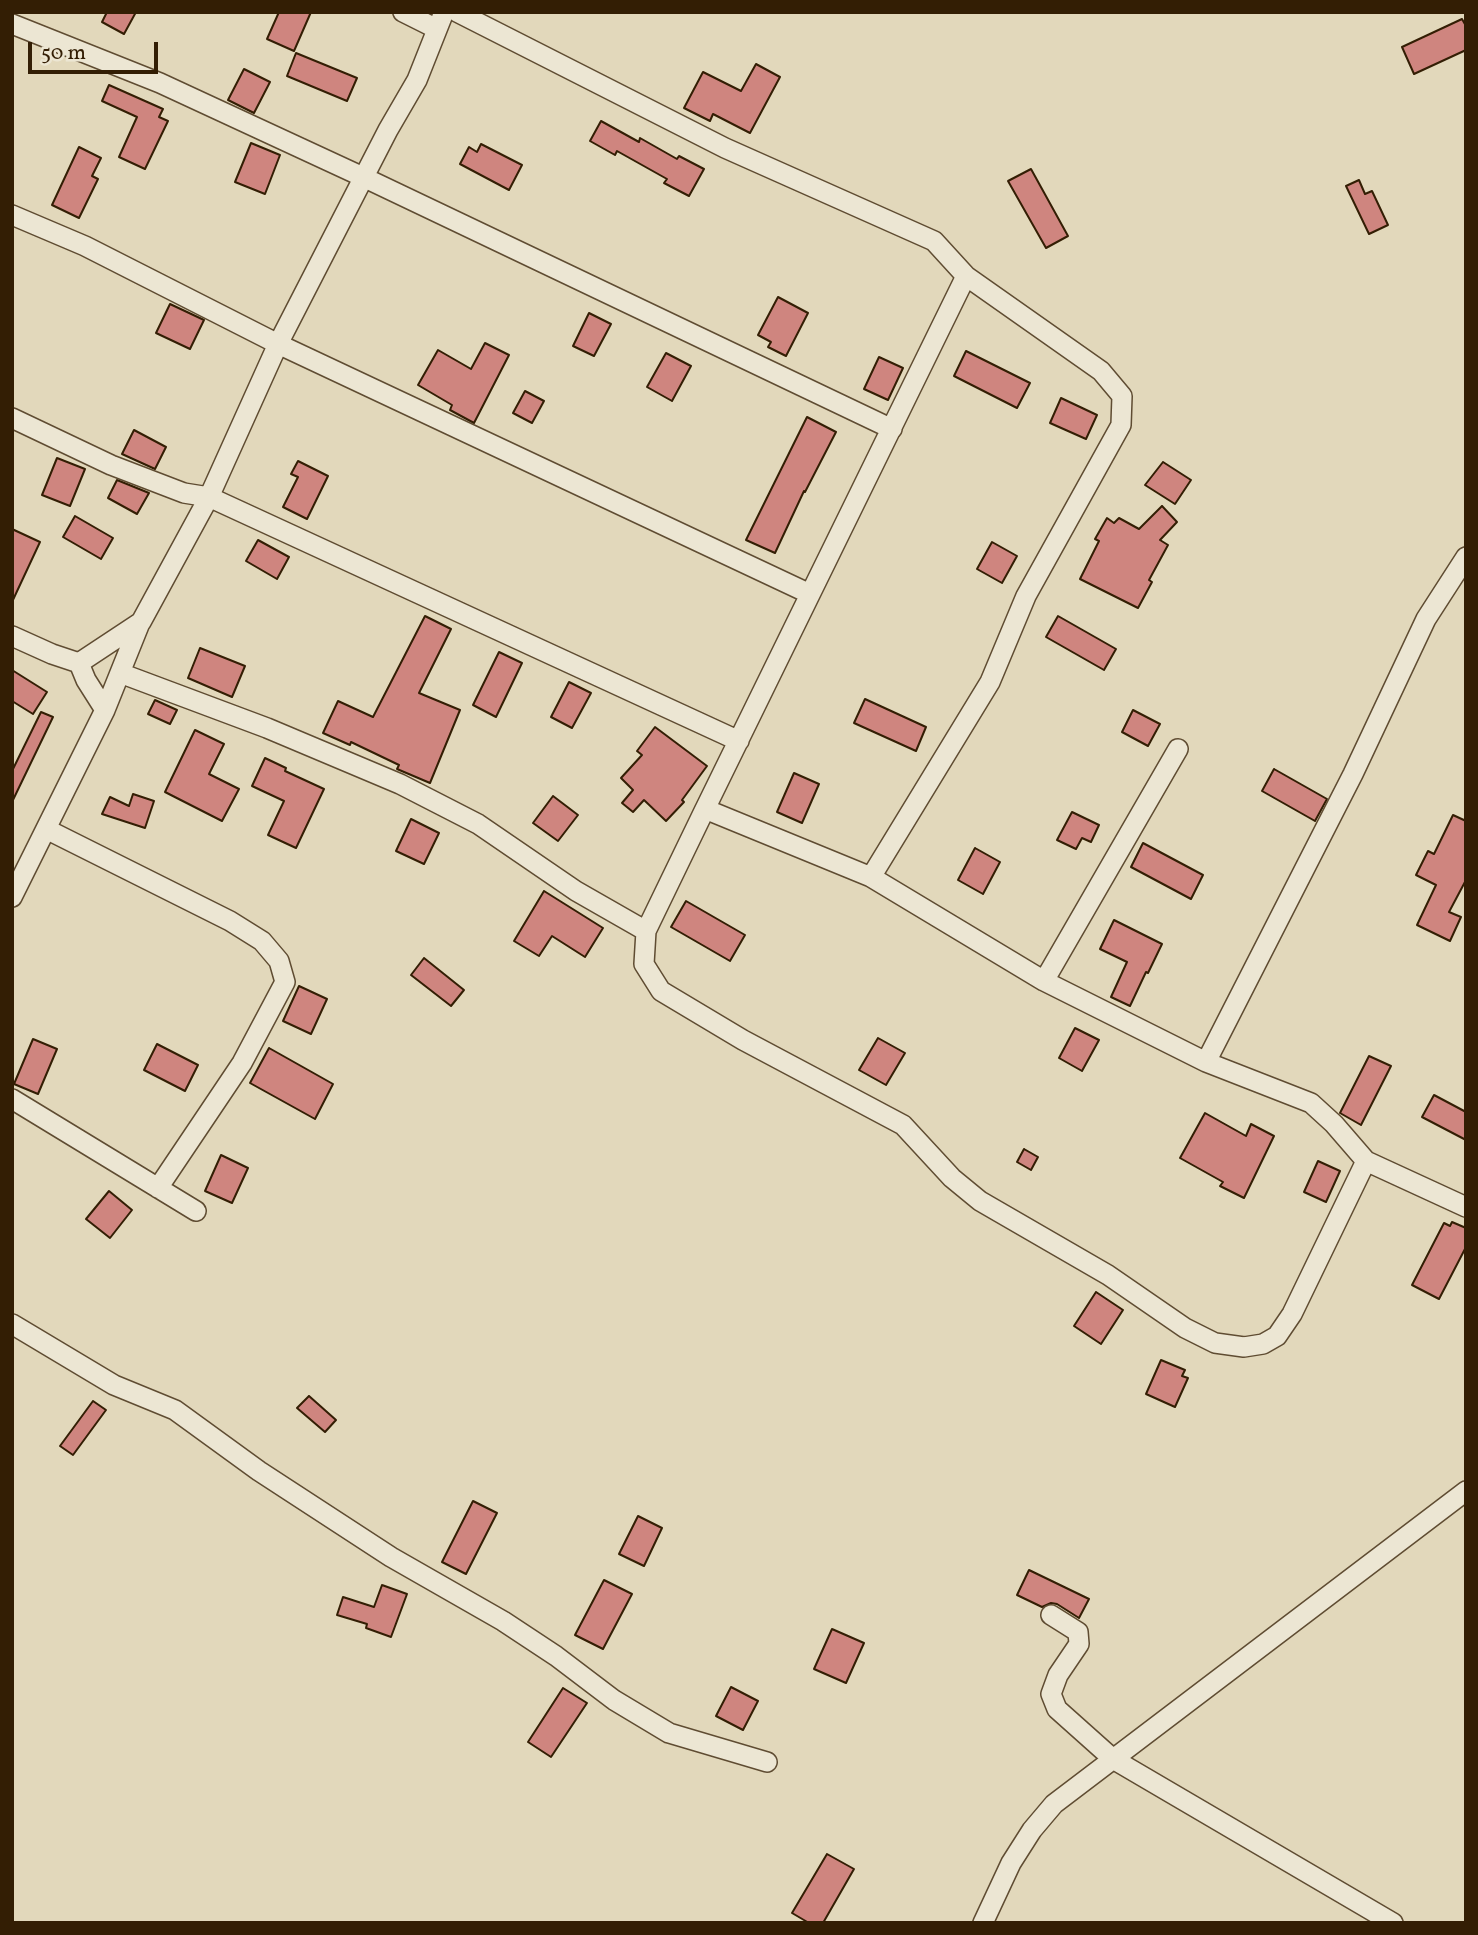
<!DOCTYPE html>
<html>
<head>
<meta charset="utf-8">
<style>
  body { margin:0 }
  #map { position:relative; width:1478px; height:1935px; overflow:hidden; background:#e2d8bb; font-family:Vollkorn,serif }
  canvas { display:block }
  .frame { position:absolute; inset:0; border:14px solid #331e04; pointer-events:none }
  .scale { position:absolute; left:28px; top:42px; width:130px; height:32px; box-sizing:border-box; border:4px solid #331e04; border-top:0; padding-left:9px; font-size:21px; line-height:24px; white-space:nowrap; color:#331e04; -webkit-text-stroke:5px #ece6d3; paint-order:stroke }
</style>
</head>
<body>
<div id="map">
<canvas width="1478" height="1935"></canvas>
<div class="frame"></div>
<div class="scale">50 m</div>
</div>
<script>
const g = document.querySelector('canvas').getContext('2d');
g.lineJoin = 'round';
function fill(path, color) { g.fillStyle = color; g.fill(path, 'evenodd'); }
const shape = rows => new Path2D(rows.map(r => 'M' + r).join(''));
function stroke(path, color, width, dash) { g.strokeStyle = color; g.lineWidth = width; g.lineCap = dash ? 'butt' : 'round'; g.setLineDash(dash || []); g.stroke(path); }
const building = shape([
  [107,12,136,12,124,34,102,22,107,12],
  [279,12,311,12,294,51,267,39,279,12],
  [1462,19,1466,26,1466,50,1414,74,1402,47,1462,19],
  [296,53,357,78,347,101,287,76,296,53],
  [756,64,780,77,750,133,713,114,710,121,684,108,703,72,741,91,756,64],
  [244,69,270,82,254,113,228,100,244,69],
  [109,85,163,109,159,117,168,121,145,169,119,157,137,117,102,101,109,85],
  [601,121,639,142,640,138,677,159,679,156,704,169,689,196,664,183,667,179,617,151,615,155,590,141,601,121],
  [251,143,280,155,265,194,235,182,251,143],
  [481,144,522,165,509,190,460,164,469,147,477,152,481,144],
  [79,147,101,158,92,176,98,179,79,218,52,205,79,147],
  [1031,169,1068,236,1046,248,1008,181,1031,169],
  [1359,180,1365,194,1372,191,1388,225,1369,234,1346,186,1359,180],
  [778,297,808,313,786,356,768,347,771,342,758,335,778,297],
  [170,304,204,320,190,349,156,333,170,304],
  [589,313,611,324,594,356,573,346,589,313],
  [485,343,509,355,474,423,450,410,452,405,418,385,438,350,471,369,485,343],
  [966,351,1030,383,1017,408,954,376,966,351],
  [666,353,691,366,672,401,647,387,666,353],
  [879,357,903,368,888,400,864,389,879,357],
  [525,391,544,401,532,423,513,413,525,391],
  [1061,398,1097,415,1086,439,1050,423,1061,398],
  [807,417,836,432,805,492,804,491,775,553,746,540,807,417],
  [134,430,166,447,155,469,122,454,134,430],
  [57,458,85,469,70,506,42,495,57,458],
  [298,461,328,476,307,519,283,507,298,477,291,474,298,461],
  [1163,462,1191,480,1175,504,1145,485,1163,462],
  [117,480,149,493,137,514,108,498,117,480],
  [1162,506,1177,522,1160,540,1168,545,1149,580,1152,582,1138,608,1080,579,1099,541,1095,539,1107,518,1114,523,1119,518,1139,529,1162,506],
  [75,516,113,538,101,559,63,537,75,516],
  [12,529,40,542,12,602,12,529],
  [258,540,289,557,277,579,246,561,258,540],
  [992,542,1017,556,1002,583,977,569,992,542],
  [425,616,451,629,419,693,460,710,430,783,397,769,399,765,351,742,350,745,323,733,338,701,373,717,425,616],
  [1058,616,1116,649,1104,670,1046,637,1058,616],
  [200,648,245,666,232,697,188,678,200,648],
  [499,652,522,663,496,717,473,705,499,652],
  [12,670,47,692,33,714,12,701,12,670],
  [569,682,591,693,572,728,551,717,569,682],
  [865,699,926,727,916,751,854,723,865,699],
  [155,700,177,710,170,724,148,714,155,700],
  [1133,710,1160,724,1148,746,1122,732,1133,710],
  [41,712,53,717,12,802,12,771,41,712],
  [655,727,707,766,682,800,684,802,666,821,644,800,633,812,622,803,633,790,621,778,642,755,637,751,655,727],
  [195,730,224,744,209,774,239,789,222,821,165,792,195,730],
  [265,758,286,768,285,771,324,789,296,848,268,835,284,801,252,786,265,758],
  [1274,769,1327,799,1315,821,1262,791,1274,769],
  [794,773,819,784,802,823,777,812,794,773],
  [133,794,154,801,145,828,102,814,110,797,129,806,133,794],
  [553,796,578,815,558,841,533,823,553,796],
  [1072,812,1099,825,1091,842,1082,838,1076,849,1057,840,1072,812],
  [1453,815,1466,821,1466,880,1449,912,1461,917,1450,941,1417,925,1436,885,1416,875,1428,851,1434,854,1453,815],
  [411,819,439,833,424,864,396,851,411,819],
  [1143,843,1203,875,1191,899,1131,867,1143,843],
  [975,848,1000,862,983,894,958,880,975,848],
  [544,891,603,928,585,957,552,936,539,956,514,941,544,891],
  [686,901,745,935,730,961,671,927,686,901],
  [1114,920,1162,944,1148,973,1146,972,1130,1006,1111,997,1127,962,1100,949,1114,920],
  [424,958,464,990,451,1006,411,975,424,958],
  [299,986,327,999,311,1034,283,1021,299,986],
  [1075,1028,1099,1040,1082,1071,1059,1058,1075,1028],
  [878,1038,905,1053,886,1085,859,1070,878,1038],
  [33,1039,57,1049,38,1094,14,1084,33,1039],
  [157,1044,198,1065,185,1091,144,1070,157,1044],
  [269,1048,333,1084,315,1119,250,1083,269,1048],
  [1369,1056,1391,1066,1361,1125,1340,1113,1369,1056],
  [1434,1095,1466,1112,1466,1140,1422,1117,1434,1095],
  [1205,1113,1246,1136,1251,1124,1274,1136,1244,1198,1220,1186,1223,1182,1180,1158,1205,1113],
  [1024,1149,1038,1157,1031,1170,1017,1162,1024,1149],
  [221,1155,248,1168,232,1203,205,1191,221,1155],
  [1318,1161,1340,1171,1326,1202,1304,1192,1318,1161],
  [109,1191,132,1210,110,1238,86,1219,109,1191],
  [1452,1222,1466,1228,1466,1247,1439,1299,1412,1285,1444,1223,1450,1226,1452,1222],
  [1096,1292,1123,1310,1101,1344,1074,1326,1096,1292],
  [1161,1360,1185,1370,1182,1376,1188,1378,1175,1407,1146,1394,1161,1360],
  [309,1396,336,1420,325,1432,297,1408,309,1396],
  [93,1401,106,1410,73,1455,60,1446,93,1401],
  [473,1501,497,1513,466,1574,442,1562,473,1501],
  [638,1516,662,1528,644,1566,619,1554,638,1516],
  [1029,1570,1089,1599,1079,1618,1057,1604,1051,1603,1042,1607,1017,1595,1029,1570],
  [604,1580,632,1594,603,1649,575,1635,604,1580],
  [382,1585,407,1594,391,1637,366,1628,367,1624,337,1615,343,1597,374,1607,382,1585],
  [832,1629,864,1643,846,1683,814,1669,832,1629],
  [731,1687,758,1701,743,1730,716,1716,731,1687],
  [563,1688,587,1703,551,1757,528,1742,563,1688],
  [827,1854,854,1869,823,1923,809,1923,792,1913,827,1854]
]);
fill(building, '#cf857f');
stroke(building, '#331e04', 2);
const minor = shape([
  [403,12,437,29],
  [12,24,160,83,363,177,892,429],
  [12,215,85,246,278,344,810,594],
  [12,418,111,465,184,493,209,497,739,741],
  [12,636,52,654,79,663,141,622,209,497,278,344,388,130,417,80,444,12],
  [79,663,86,680,105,710],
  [120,673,267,728,400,784,478,824,576,891,646,931,705,809,871,877,990,682,1026,596,1121,425,1122,396,1101,371,966,276,934,241,725,148,457,12],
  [705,809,966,276],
  [46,829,230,921,262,941,279,961,285,982,242,1063,158,1188],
  [871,877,1044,981,1206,1062,1353,774,1426,619,1466,557],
  [12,897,105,710,140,623],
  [646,931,644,964,661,991,743,1040,903,1125,952,1178,980,1201,1108,1275,1185,1328,1215,1343,1244,1347,1263,1344,1277,1336,1292,1314,1366,1161,1334,1124,1311,1103,1206,1062],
  [1044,981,1178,749],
  [12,1099,196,1211],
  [1366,1161,1466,1207],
  [12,1324,114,1385,175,1410,259,1471,391,1557,503,1621,556,1656,614,1700,669,1733,767,1762],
  [1051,1615,1078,1632,1079,1644,1058,1675,1051,1694,1057,1709,1113,1759,1393,1923],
  [983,1923,1011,1863,1032,1830,1054,1804,1466,1491]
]);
stroke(minor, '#5f4c32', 22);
stroke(minor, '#ece6d3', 19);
</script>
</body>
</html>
